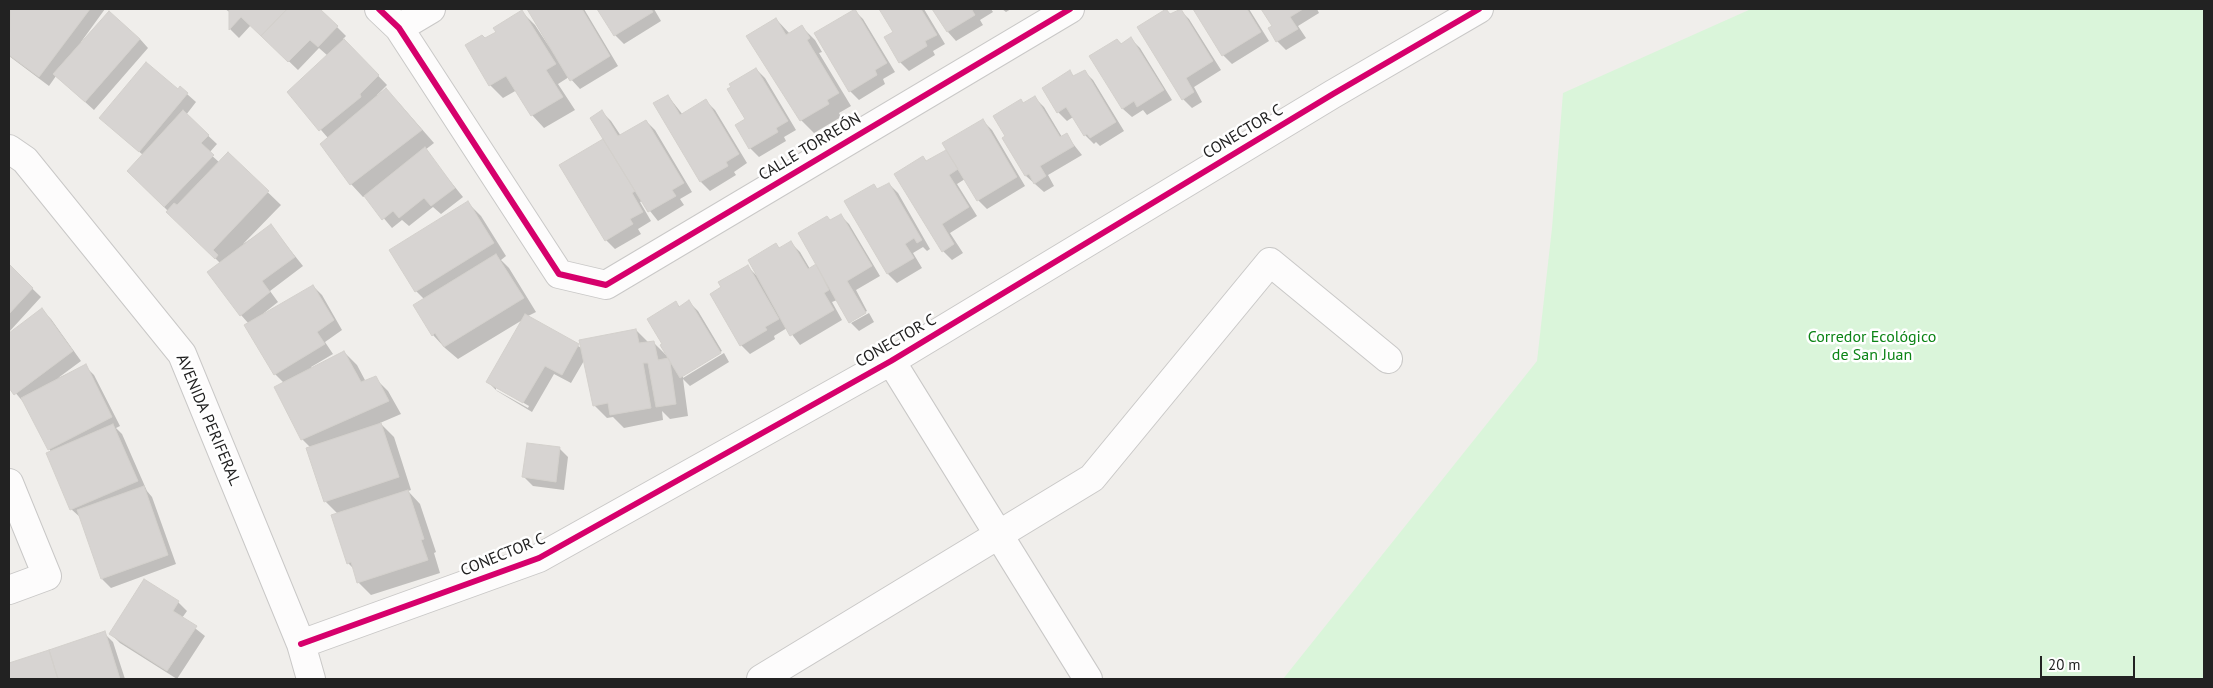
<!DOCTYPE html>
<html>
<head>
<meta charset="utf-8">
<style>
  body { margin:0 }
  #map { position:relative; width:2213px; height:688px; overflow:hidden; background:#f0eeeb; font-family:"PT Sans",sans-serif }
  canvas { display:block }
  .frame { position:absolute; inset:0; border:10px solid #222; pointer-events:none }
  .scale { position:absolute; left:2040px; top:656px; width:95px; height:22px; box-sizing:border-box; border:2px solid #222; border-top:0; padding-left:6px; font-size:15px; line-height:18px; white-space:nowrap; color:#222; -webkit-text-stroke:4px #fff; paint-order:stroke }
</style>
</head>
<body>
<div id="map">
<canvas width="2213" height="688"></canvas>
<div class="frame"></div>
<div class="scale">20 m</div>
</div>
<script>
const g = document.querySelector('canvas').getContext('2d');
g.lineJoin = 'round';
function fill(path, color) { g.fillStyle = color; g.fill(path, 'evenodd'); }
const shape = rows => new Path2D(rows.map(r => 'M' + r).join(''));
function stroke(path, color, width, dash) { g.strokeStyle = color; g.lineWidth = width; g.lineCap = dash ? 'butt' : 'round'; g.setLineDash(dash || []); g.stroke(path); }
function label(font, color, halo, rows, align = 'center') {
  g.font = font + ' "PT Sans",sans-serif'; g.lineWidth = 5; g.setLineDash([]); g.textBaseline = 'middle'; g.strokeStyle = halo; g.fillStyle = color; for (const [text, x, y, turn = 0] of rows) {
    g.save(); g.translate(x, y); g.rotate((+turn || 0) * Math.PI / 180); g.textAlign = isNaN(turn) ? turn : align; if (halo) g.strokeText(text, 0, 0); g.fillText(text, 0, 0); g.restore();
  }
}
fill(shape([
  [1751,9,2204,9,2204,679,1283,679,1537,361,1552,228,1563,93]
]), '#daf5da');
fill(shape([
  [9,9,105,9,81,42,140,39,148,48,94,110,56,76,49,86,9,56],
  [225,9,319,9,346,36,343,39,387,85,377,95,399,103,434,143,425,150,463,197,441,214,433,207,409,226,402,220,392,228,365,196,363,197,351,184,328,138,288,92,328,56,319,48,298,70,251,25,239,38,230,29,231,13],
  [528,9,584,9,618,66,580,89,569,77,558,84,575,110,544,128,532,115,517,90,503,98,490,85,467,46,485,40,498,32,522,12,535,25,550,48],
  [599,9,654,9,661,21,624,44,615,35],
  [881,9,924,9,945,44,933,51,935,55,909,71,900,62,895,32],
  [934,9,991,9,993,12,980,20,983,25,956,41,948,32],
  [1002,9,1011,9,1006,12],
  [1194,9,1249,9,1269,41,1232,64,1223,55],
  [1262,9,1317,9,1319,13,1298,26,1306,38,1286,50,1277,41,1273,26],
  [854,10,863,19,895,72,883,79,885,84,859,100,850,91],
  [1166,10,1171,15,1180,10,1189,19,1221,70,1194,87,1202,102,1192,108,1183,99],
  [776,19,790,34,802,27,815,40,822,52,819,53,851,106,839,113,841,117,814,133,801,120],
  [1131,39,1140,48,1172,100,1147,115,1143,110,1132,117,1123,109,1091,56,1117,40,1122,44],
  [756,69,765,78,796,130,784,137,786,141,759,157,750,148,737,126,747,120],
  [1084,71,1093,80,1124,131,1100,146,1096,142,1094,144,1085,135,1073,117,1067,121,1058,112,1070,72,1074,77],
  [178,90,187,94,196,102,186,115,217,144,209,153,220,163,228,154,281,205,243,244,271,226,303,266,270,291,278,302,264,313,265,315,313,286,322,295,342,330,325,342,333,354,311,367,312,369,344,352,357,365,366,382,375,378,388,391,401,414,380,423,394,437,411,490,408,491,420,504,436,552,434,553,440,573,371,595,358,582,355,570,348,563,333,515,338,514,325,501,311,448,302,439,284,383,275,374,249,324,241,315,220,263,128,171,143,155,110,127],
  [668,96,683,115,706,101,715,110,747,163,734,172,736,175,710,191,701,182,655,104],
  [1035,98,1044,107,1062,137,1066,135,1082,155,1048,175,1054,186,1044,192,1026,176,1004,138,1024,104],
  [602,112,611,121,621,136,646,121,655,130,692,192,680,199,684,205,658,221,642,201,640,202,651,221,638,229,641,234,615,249,606,240],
  [983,121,992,130,1025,186,987,209,978,200,965,179,957,184,977,216,950,233,963,253,952,260,943,251,923,158,927,162,948,150],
  [889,184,898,193,930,249,927,251,923,247,913,253,922,268,897,283,888,274,846,202,878,190],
  [468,203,481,216,506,256,501,260,509,268,536,312,528,316,583,349,636,330,649,343,654,343,666,355,676,303,680,307,689,302,698,311,722,351,683,375,683,378,724,353,729,362,690,386,683,379,688,416,670,419,662,411,663,420,624,428,613,417,607,418,594,405,585,359,571,383,554,374,532,412,497,391,488,382,524,319,458,359,445,348,433,335,424,299,416,291],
  [496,387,529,406,528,408,496,390],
  [840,215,849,224,880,276,856,290,867,311,851,320,851,323,837,300,832,302,842,320,800,345,787,328,774,336,775,339,750,354,741,345,722,288,747,266,760,279,776,245,780,249,791,243,800,252,810,269,818,264,831,221],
  [9,266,41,297,9,332],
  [42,310,51,319,81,361,58,378,85,366,94,375,120,426,116,428,122,434,147,491,152,497,176,564,111,588,102,579,81,518,71,509,51,452,24,403,9,385,9,334],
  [869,313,874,322,859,331,851,323],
  [559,448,568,457,564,490,533,486,524,477],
  [178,602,187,611,182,618,205,636,177,679,120,643,111,634],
  [104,633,113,642,125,679,9,679,9,664]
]), '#0003');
const building = shape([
  [10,9,90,9,39,77,9,55,10,9],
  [229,9,287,9,261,36,241,17,229,30,229,9],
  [287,9,320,9,338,26,318,47,310,40,288,62,261,36,287,9],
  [527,9,582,9,610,56,570,81,527,9],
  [597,9,651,9,653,12,614,36,597,9],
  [855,9,887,63,875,70,877,75,849,92,814,33,855,9],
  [879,9,921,9,937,35,925,41,927,46,899,63,884,37,893,32,879,9],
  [932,9,975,9,972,10,975,15,947,32,932,9],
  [1166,9,1170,14,1181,9,1213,61,1186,78,1194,92,1182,100,1137,27,1166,9],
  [1193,9,1247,9,1261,32,1222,56,1193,9],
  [1261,9,1303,9,1290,17,1298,29,1276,42,1268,28,1272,26,1261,9],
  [522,10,556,64,546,70,563,97,531,116,506,76,489,86,465,45,482,35,485,38,496,32,493,28,522,10],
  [109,11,140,39,85,102,53,74,109,11],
  [776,18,786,35,802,25,810,38,807,40,839,93,827,100,829,104,800,121,746,36,776,18],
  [1131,37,1164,90,1137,107,1134,101,1122,109,1089,56,1117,39,1121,44,1131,37],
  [344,39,379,75,360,94,361,97,319,131,287,92,344,39],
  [146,62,178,89,180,86,188,93,139,152,99,118,146,62],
  [756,68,788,121,776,128,778,132,749,149,735,125,745,119,727,89,731,87,729,84,756,68],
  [1070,70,1073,76,1085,70,1116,122,1090,138,1087,134,1084,136,1066,107,1057,113,1042,88,1070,70],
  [386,88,422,130,350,185,320,144,386,88],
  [668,95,680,115,706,99,739,154,726,162,728,166,700,182,653,103,668,95],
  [1035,96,1060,137,1067,133,1074,146,1040,166,1046,176,1034,184,1029,174,1025,176,1002,138,1005,136,993,116,1021,99,1023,103,1035,96],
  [183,110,209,135,201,143,214,155,164,207,127,171,183,110],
  [602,110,618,136,646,120,684,183,672,190,676,196,648,212,590,118,602,110],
  [983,119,1017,177,977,201,942,143,983,119],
  [603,139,635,191,632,193,643,212,630,219,633,224,605,241,559,165,603,139],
  [425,147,455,188,431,206,424,198,399,218,393,211,382,220,364,196,425,147],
  [946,150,958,169,949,175,969,207,942,224,954,244,942,252,894,174,923,156,926,161,946,150],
  [228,152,269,191,213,250,218,255,215,259,166,212,174,203,177,205,228,152],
  [889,183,922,240,917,243,914,238,905,244,914,258,887,274,844,201,874,184,877,189,889,183],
  [468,201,494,243,415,292,389,250,468,201],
  [841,214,872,266,847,281,866,313,849,323,798,233,827,216,830,220,841,214],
  [271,224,295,257,262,281,270,292,240,316,207,272,271,224],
  [791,241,808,269,816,264,829,290,824,293,834,310,790,336,748,260,776,243,779,248,791,241],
  [496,254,524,298,444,347,435,333,432,336,413,305,496,254],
  [9,264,33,288,9,314,9,264],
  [748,265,779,319,765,327,767,330,740,346,710,294,721,287,718,282,748,265],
  [313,285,334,320,317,332,325,344,274,375,244,325,313,285],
  [689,300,721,353,680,378,660,345,662,344,647,319,676,301,679,307,689,300],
  [42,308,73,351,14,395,9,388,9,333,42,308],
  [525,314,579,344,562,375,545,366,523,403,486,382,525,314],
  [636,329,639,343,654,341,658,360,668,358,670,362,676,404,656,407,648,363,643,363,651,408,610,415,608,403,593,406,579,340,636,329],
  [344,351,361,382,376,376,389,401,301,440,274,387,344,351],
  [86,364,112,417,48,450,21,398,86,364],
  [381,423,399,477,324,502,306,448,381,423],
  [113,424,138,481,70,510,46,453,113,424],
  [527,443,560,447,556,482,522,477,527,443],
  [144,486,168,555,101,579,77,510,144,486],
  [408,490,424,539,421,540,428,560,357,583,351,562,347,564,331,515,408,490],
  [144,579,179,601,173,611,197,626,167,671,109,634,144,579],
  [105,631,120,679,58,679,49,650,105,631],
  [49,650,58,679,9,679,9,663,49,650]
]);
fill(building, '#d7d4d2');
stroke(building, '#d3d0cc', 1);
const minor = shape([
  [379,9,399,28,559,274,606,285,1070,9],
  [399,28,431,9],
  [9,149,25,160,182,354,301,644,311,679],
  [891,361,1088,679],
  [9,483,47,576,9,590],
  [301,644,539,558,891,361,1333,94,1479,9],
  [761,679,1092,478,1270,262,1388,359]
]);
stroke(minor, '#c9c8c7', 30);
stroke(minor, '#fdfcfc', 28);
stroke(shape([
  [379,9,399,28,559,274,606,285,1070,9],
  [301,644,539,558,891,361,1333,94,1479,9]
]), '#d6006c', 6);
label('16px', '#222', '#fff', [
  ["CONECTOR C",1243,132,-31],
  ["CALLE TORREÓN",810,147,-31],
  ["CONECTOR C",896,341,-30],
  ["AVENIDA PERIFERAL",208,420,67],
  ["CONECTOR C",503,555,-22]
]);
label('16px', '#0c8416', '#fff', [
  ["Corredor Ecológico",1872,337],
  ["de San Juan",1872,355]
]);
</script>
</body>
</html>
